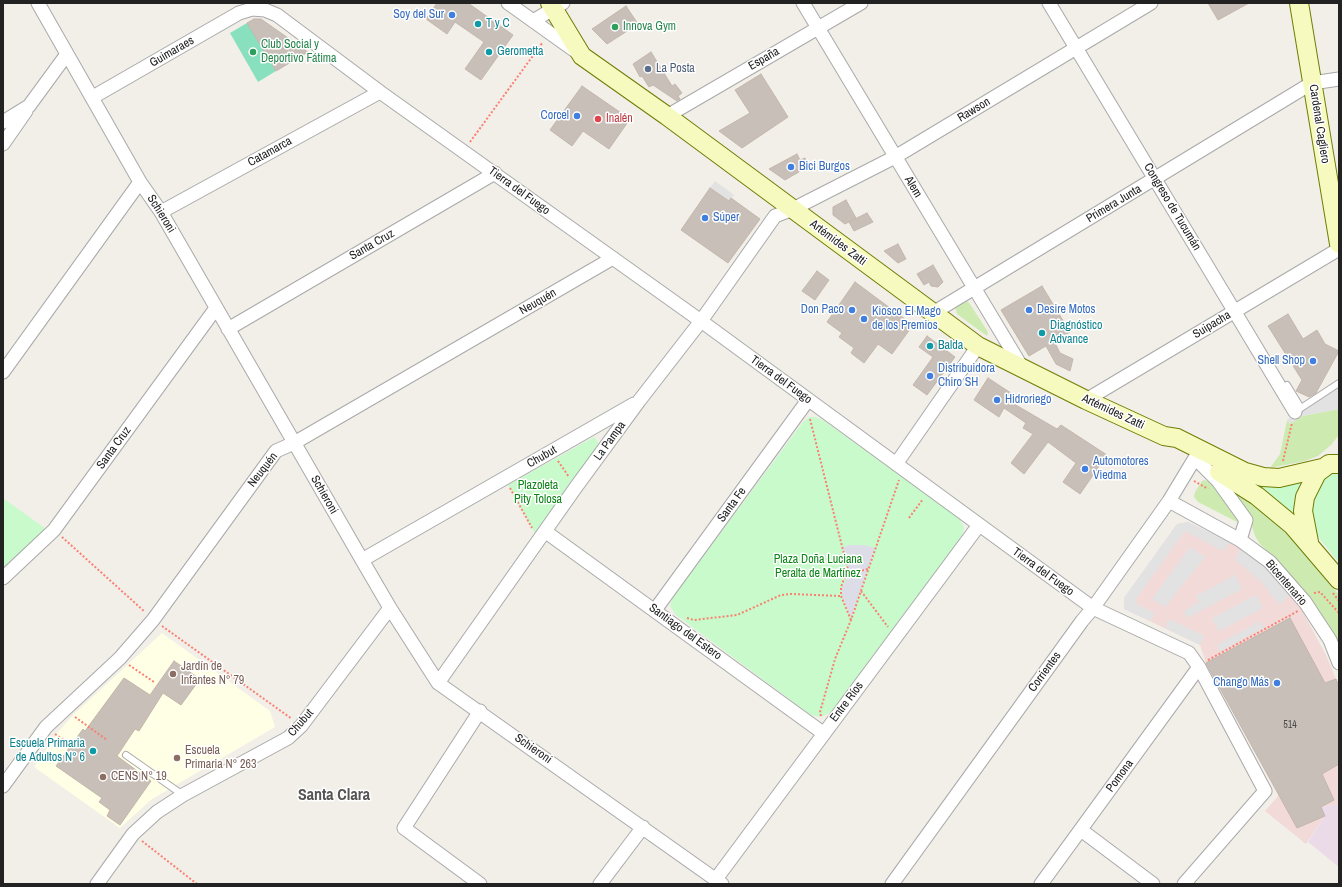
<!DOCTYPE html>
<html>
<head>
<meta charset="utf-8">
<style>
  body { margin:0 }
  #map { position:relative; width:1342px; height:887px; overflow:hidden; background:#f2efe9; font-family:"Archivo Narrow",sans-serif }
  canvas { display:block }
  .frame { position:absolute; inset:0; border:4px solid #222; pointer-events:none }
</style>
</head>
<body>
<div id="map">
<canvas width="1342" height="887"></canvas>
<div class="frame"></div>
</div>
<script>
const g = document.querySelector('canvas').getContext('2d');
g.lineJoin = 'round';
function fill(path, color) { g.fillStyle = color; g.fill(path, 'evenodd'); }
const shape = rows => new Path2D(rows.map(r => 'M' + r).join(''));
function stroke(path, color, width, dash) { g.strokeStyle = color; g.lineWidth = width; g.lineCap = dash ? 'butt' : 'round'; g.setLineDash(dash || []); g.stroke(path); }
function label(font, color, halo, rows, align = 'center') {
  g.font = font + ' "Archivo Narrow",sans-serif'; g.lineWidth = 3; g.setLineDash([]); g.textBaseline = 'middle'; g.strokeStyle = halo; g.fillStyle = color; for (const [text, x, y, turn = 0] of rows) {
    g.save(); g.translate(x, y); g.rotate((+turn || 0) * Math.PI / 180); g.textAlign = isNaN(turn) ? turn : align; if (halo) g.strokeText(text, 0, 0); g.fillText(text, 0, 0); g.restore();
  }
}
fill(shape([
  [1188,522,1236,546,1266,568,1298,603,1326,655,1339,686,1339,804,1321,807,1325,816,1306,844,1265,811,1279,795,1206,663,1200,645,1124,609,1124,598,1177,524]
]), '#f2dad9');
fill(shape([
  [1339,804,1339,867,1308,842,1325,816,1321,807]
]), '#ebdbe8');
fill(shape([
  [162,633,270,711,275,727,152,799,120,828,34,767,59,731,73,715]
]), '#ffffe5');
fill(shape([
  [963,301,967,301,970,304,988,332,987,336,957,314,955,307],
  [1339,409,1339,435,1331,445,1318,456,1305,461,1270,468,1280,454,1287,420,1290,424,1302,416],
  [1205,480,1216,486,1241,520,1237,522,1198,502,1194,497,1195,492,1202,481],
  [1230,487,1252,502,1299,545,1339,595,1339,651,1275,559,1260,544,1255,536,1249,517]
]), '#cdebb0');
fill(shape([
  [809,417,815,417,823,420,960,519,964,528,962,536,831,712,821,717,811,715,676,615,670,606,673,597,803,422],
  [594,437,598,442,597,446,536,535,508,485],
  [1339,469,1339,563,1316,534,1311,498,1320,479],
  [1299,481,1302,485,1297,520,1258,486],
  [3,498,46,529,3,568]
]), '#c8facc');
fill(shape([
  [247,23,276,71,258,82,230,33]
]), '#88e0be');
fill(shape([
  [715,181,734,195,729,201,710,188],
  [1339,387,1339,409,1302,416,1290,424,1287,420],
  [1188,522,1230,542,1223,551,1185,531,1136,599,1137,604,1155,613,1150,621,1124,609,1124,598,1177,524],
  [1190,547,1205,557,1165,607,1152,599],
  [1241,549,1266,568,1290,594,1280,605,1262,583,1235,559],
  [1235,575,1242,589,1187,618,1184,611,1199,602,1196,596],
  [1256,595,1263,608,1219,631,1212,618],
  [1169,619,1204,636,1200,645,1165,628],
  [1260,621,1264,628,1220,652,1217,645]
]), '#e2e2e2');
fill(shape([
  [851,545,864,545,875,548,851,618,842,596,842,588,849,574,843,547]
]), '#dddde8');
const building = shape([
  [437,3,468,3,513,35,481,80,465,69,484,42,455,22,447,34,426,19,437,3],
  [1208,3,1249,3,1218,20,1208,3],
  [626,6,638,24,607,44,592,29,626,6],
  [254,19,261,19,308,52,276,71,247,23,254,19],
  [651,52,672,86,675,84,682,93,678,96,680,99,677,101,653,85,649,87,642,76,640,77,633,64,651,52],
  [761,74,788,117,742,148,719,131,750,113,735,90,761,74],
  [582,86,630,119,609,149,583,131,572,146,550,130,582,86],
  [797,154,800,160,805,158,809,166,785,180,769,169,797,154],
  [710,188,729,201,731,198,760,219,728,263,681,230,710,188],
  [846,200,856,218,845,224,833,215,833,207,846,200],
  [867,213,873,222,854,231,849,222,867,213],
  [898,244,906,259,898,263,884,251,898,244],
  [933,265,943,282,938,287,931,286,929,282,924,285,917,274,933,265],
  [817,271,829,280,815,300,802,291,817,271],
  [855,282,913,325,892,354,878,344,864,363,851,353,854,348,839,337,842,333,827,322,855,282],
  [1042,286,1070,332,1054,341,1060,353,1073,359,1070,371,1056,364,1046,346,1029,356,1001,310,1042,286],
  [1288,314,1303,339,1317,330,1325,344,1339,351,1316,393,1309,397,1296,391,1302,380,1268,326,1288,314],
  [927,336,955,357,927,395,913,385,933,357,919,347,927,336],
  [988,378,1014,395,1009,401,1057,429,1061,425,1107,455,1080,494,1063,482,1076,463,1048,442,1024,474,1011,463,1033,434,1023,428,1026,423,1004,408,999,417,974,400,988,378],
  [1290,618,1325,683,1336,679,1339,686,1339,764,1322,774,1334,800,1321,807,1325,816,1297,828,1206,663,1290,618],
  [174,661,200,679,181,705,163,693,139,731,135,729,117,756,151,781,120,825,107,816,110,810,99,802,102,798,56,766,83,729,85,731,124,678,150,695,174,661]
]);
fill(building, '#c7bfb8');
stroke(building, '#c4b6ab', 1);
const service = shape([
  [1287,385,1301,408],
  [1295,412,1339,383],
  [126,755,183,795]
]);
const minor = shape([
  [38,3,140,182,161,212,362,560,390,608,438,683,722,884],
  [508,3,578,53],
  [803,3,1023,369],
  [1049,3,1295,412],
  [533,21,563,3],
  [93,97,239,13,252,9,265,10,277,15,380,92,701,321,1093,608,1189,653,1199,667,1265,791,1184,884],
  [667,116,861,3],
  [3,122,29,106,67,54],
  [3,144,26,111],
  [161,212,380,92],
  [933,313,1312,83,1339,79],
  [228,329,495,173],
  [3,372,140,182],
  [1086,400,1339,249],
  [896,464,978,346],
  [1169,501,1240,540,1270,562,1305,602,1330,640,1339,663],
  [546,532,823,733],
  [362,560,634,404],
  [3,578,54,530,216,308],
  [655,610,808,400],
  [438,683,576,487,639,401,701,321,775,216,793,209,895,157,1151,3],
  [3,786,46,727,120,658,153,620,276,451,294,443,613,258],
  [1081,830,1153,884],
  [716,879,979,525],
  [97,884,133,834,157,812,183,795,288,738,301,726,390,608],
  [480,884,404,828,480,711],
  [600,884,643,827],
  [892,884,1082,621,1093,608,1169,501,1195,458,1218,481,1246,520,1240,540],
  [1041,884,1199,667]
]);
const secondary = shape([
  [550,3,582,56,667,116,978,346,1086,400,1164,436,1177,438,1245,472,1263,477,1279,478,1322,468],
  [1299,3,1339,244],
  [1219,472,1257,496,1292,525,1339,580],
  [1309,542,1303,511,1305,497,1317,473,1329,464,1339,464]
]);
stroke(service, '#a9a9a9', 8);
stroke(minor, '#a9a9a9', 15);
stroke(secondary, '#707d05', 20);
stroke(shape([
  [470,142,543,42],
  [810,419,849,574],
  [558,461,569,477],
  [1283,461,1292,423],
  [1194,481,1208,489],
  [510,488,532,528],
  [909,518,923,499],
  [62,537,145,612],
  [861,591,888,627],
  [1314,593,1320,592,1339,613],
  [1333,593,1339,601],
  [687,618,694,620,737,615,781,595,791,594,841,596],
  [851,620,841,596,841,587,844,579,849,574,868,569],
  [162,626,292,719],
  [1208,660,1298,611],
  [129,665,154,682],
  [821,716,820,712,835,659,851,620,899,480],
  [75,717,107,740],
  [55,734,68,743],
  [142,841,197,884]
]), '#fa8072', 2, [2, 2]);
stroke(service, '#fff', 6);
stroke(minor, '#fff', 13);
stroke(secondary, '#f7fabf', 18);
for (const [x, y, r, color] of [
  [452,15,4,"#3f7fe0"],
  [478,24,4,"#0f9aa8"],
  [615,27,4,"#2e9e5b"],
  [253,52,4,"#2e9e5b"],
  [489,52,4,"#0f9aa8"],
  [648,69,4,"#5c6f8a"],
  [577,116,4,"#3f7fe0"],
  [598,119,4,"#e0444e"],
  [791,167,4,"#3f7fe0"],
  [705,218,4,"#3f7fe0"],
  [852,310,4,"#3f7fe0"],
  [1029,310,4,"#3f7fe0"],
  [864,319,4,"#3f7fe0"],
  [1042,333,4,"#0f9aa8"],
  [930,346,4,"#0f9aa8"],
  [1313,361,4,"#3f7fe0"],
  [930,376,4,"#3f7fe0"],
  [997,400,4,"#3f7fe0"],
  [1085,469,4,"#3f7fe0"],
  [173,674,4,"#8d6e63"],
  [1277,683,4,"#3f7fe0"],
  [93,751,4,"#0f9aa8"],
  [177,758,4,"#8d6e63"],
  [103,777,4,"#8d6e63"]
]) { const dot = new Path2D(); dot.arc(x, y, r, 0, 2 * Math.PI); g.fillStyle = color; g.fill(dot); stroke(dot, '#fff', 1.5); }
label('10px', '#4b4948', null, [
  ["514",1290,725]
]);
label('12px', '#366cbe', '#fff', [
  ["Soy del Sur",444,15,"right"],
  ["Corcel",569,116,"right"],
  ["Bici Burgos",799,167],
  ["Súper",713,218],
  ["Don Paco",844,310,"right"],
  ["Desire Motos",1037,310],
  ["Kiosco El Mago",872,312],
  ["de los Premios",872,326],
  ["Shell Shop",1305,361,"right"],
  ["Distribuidora",938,369],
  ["Chiro SH",938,383],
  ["Hidroriego",1005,400],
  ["Automotores",1093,462],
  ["Viedma",1093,476],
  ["Chango Más",1269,683,"right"]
], 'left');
label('12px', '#0d838f', '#fff', [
  ["T y C",486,24],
  ["Gerometta",497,52],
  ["Diagnóstico",1050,326],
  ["Advance",1050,340],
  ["Balda",938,346],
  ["Escuela Primaria",85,744,"right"],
  ["de Adultos N° 6",85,758,"right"]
], 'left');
label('12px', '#27864d', '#fff', [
  ["Innova Gym",623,27],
  ["Club Social y",261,45],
  ["Deportivo Fátima",261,59]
], 'left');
label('12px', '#222', '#fff', [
  ["Guimaraes",172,52,-30],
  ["España",764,59,-30],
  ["Rawson",974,110,-31],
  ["Cardenal Cagliero",1319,124,81],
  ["Catamarca",270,152,-29],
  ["Alem",913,187,59],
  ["Tierra del Fuego",519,191,36],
  ["Primera Junta",1114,204,-31],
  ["Congreso de Tucumán",1172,207,59],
  ["Schieroni",161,214,58],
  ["Artémides Zatti",838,243,37],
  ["Santa Cruz",372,245,-30],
  ["Neuquén",538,302,-30],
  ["Suipacha",1212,325,-31],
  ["Tierra del Fuego",781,380,36],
  ["Artémides Zatti",1113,412,25],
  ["La Pampa",610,441,-54],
  ["Santa Cruz",114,448,-54],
  ["Chubut",542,457,-30],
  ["Neuquén",263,470,-52],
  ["Schieroni",324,495,60],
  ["Santa Fe",732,505,-54],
  ["Tierra del Fuego",1043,572,36],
  ["Bicentenario",1286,583,49],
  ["Santiago del Estero",685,632,36],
  ["Corrientes",1045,672,-54],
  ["Entre Ríos",847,702,-53],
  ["Chubut",301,723,-49],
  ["Schieroni",533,749,35],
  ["Pomona",1120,776,-54]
]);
label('12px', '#4e5e75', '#fff', [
  ["La Posta",656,69]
], 'left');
label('12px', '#be3a42', '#fff', [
  ["Inalén",606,119]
], 'left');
label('12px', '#0c8416', '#fff', [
  ["Plazoleta",538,486],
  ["Pity Tolosa",538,500],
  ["Plaza Doña Luciana",818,560],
  ["Peralta de Martínez",818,574]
]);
label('12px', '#785e54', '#fff', [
  ["Jardín de",181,667],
  ["Infantes N° 79",181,681],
  ["Escuela",185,751],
  ["Primaria N° 263",185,765],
  ["CENS N° 19",111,777]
], 'left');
label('bold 16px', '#555', '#fff', [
  ["Santa Clara",334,796]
]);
</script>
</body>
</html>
